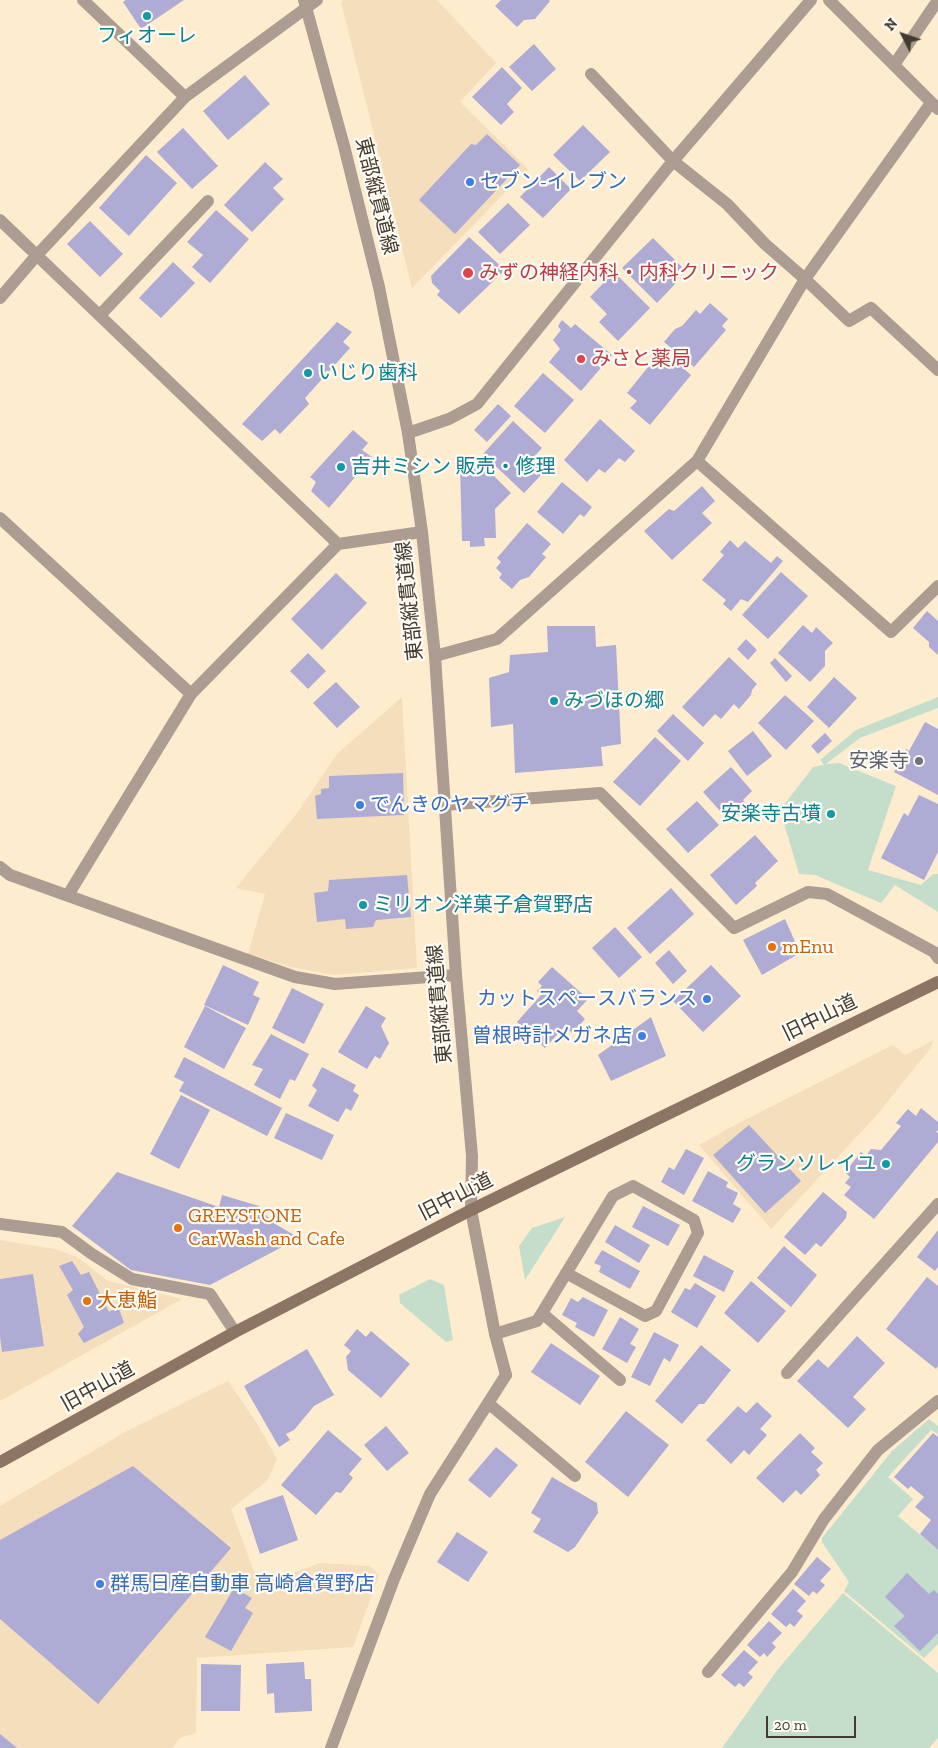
<!DOCTYPE html>
<html>
<head>
<meta charset="utf-8">
<style>
  body { margin:0 }
  #map { position:relative; width:938px; height:1748px; overflow:hidden; background:#feeccf; font-family:"Zilla Slab",serif }
  canvas { display:block }
  .north { position:absolute; left:878px; top:10px; width:50px; height:50px; -webkit-text-stroke:4px #fffbf5; paint-order:stroke; rotate:311deg; font-size:14px; font-weight:700; line-height:20px; text-align:center; color:#423b2f }
  .north::after { content:''; display:block; margin:auto; width:18px; height:22px; background:#423b2f; clip-path:polygon(50% 0,100% 100%,50% 72%,0 100%) }
  .scale { position:absolute; left:766px; top:1716px; width:90px; height:22px; box-sizing:border-box; border:2px solid #423b2f; border-top:0; padding-left:6px; font-size:15px; line-height:18px; white-space:nowrap; color:#423b2f; -webkit-text-stroke:4px #fffbf5; paint-order:stroke }
</style>
</head>
<body>
<div id="map">
<canvas width="938" height="1748"></canvas>
<div class="north">N</div>
<div class="scale">20 m</div>
</div>
<script>
const g = document.querySelector('canvas').getContext('2d');
g.lineJoin = 'round';
function fill(path, color) { g.fillStyle = color; g.fill(path, 'evenodd'); }
const shape = rows => new Path2D(rows.map(r => 'M' + r).join(''));
function stroke(path, color, width, dash) { g.strokeStyle = color; g.lineWidth = width; g.lineCap = dash ? 'butt' : 'round'; g.setLineDash(dash || []); g.stroke(path); }
function label(font, color, halo, rows, align = 'center') {
  g.font = font + ' "Zilla Slab","Noto Sans JP",serif'; g.lineWidth = 4.5; g.setLineDash([]); g.textBaseline = 'middle'; g.strokeStyle = halo; g.fillStyle = color; for (const [text, x, y, turn = 0] of rows) {
    g.save(); g.translate(x, y); g.rotate((+turn || 0) * Math.PI / 180); g.textAlign = isNaN(turn) ? turn : align; if (halo) g.strokeText(text, 0, 0); g.fillText(text, 0, 0); g.restore();
  }
}
fill(shape([
  [343,0,437,0,496,63,460,102,528,169,412,288,341,2],
  [402,697,417,968,334,975,291,967,248,954,265,894,236,888,297,813,337,754],
  [934,1040,930,1049,876,1116,771,1229,699,1145,731,1127,893,1045,905,1055],
  [0,1240,55,1249,77,1257,108,1281,182,1299,0,1401],
  [228,1381,256,1422,277,1459,267,1481,231,1509,259,1585,320,1563,370,1566,379,1575,353,1647,197,1658,196,1733,180,1738,172,1748,0,1748,0,1506,127,1431]
]), '#f5debb');
fill(shape([
  [938,697,938,708,860,738,826,764,839,763,896,786,868,870,921,885,933,874,938,874,938,912,895,885,881,903,815,875,799,874,780,810,813,767,824,765,820,760,856,730],
  [565,1217,525,1280,519,1246,532,1228],
  [430,1279,444,1285,453,1340,446,1342,400,1303,399,1295],
  [929,1419,938,1426,938,1434,931,1430,888,1477,913,1499,898,1516,938,1550,938,1644,924,1658,844,1591,849,1582,822,1542,822,1538,892,1451],
  [843,1593,938,1673,938,1738,929,1748,722,1748,778,1669]
]), '#c4decb');
fill(shape([
  [126,0,184,0,141,29,123,2],
  [501,0,549,0,550,1,535,19,524,20,517,27,495,6],
  [534,44,556,69,532,91,509,67],
  [502,67,522,88,507,104,514,112,501,125,472,97],
  [245,75,270,104,228,140,203,111],
  [583,125,610,152,580,181,553,155],
  [183,128,218,166,192,189,157,152],
  [487,134,520,165,455,234,419,200,471,144,476,145],
  [146,155,177,183,129,236,99,208],
  [265,162,283,179,273,188,284,199,252,232,224,205],
  [549,167,571,189,543,218,520,197],
  [508,203,530,225,500,254,478,232],
  [216,210,249,239,210,283,192,267,203,255,187,242],
  [90,221,123,254,100,277,67,244],
  [469,237,505,270,459,314,437,295,440,291,432,283,431,276],
  [653,238,682,267,671,278,676,283,657,303,622,268],
  [173,262,195,283,161,318,139,298],
  [614,272,650,308,618,341,599,322,607,314,590,297],
  [710,303,728,319,722,326,726,330,694,367,664,342,675,329,682,326,696,310,700,314],
  [562,320,571,328,575,324,612,355,581,391,549,362,560,349,553,340,561,330,558,326],
  [337,322,352,332,343,342,350,348,305,398,309,404,280,434,275,429,262,441,242,424],
  [662,350,691,375,650,425,630,408,637,401,627,393],
  [543,373,574,400,545,433,514,406],
  [498,404,511,416,487,442,474,430],
  [600,419,635,451,625,462,619,458,605,473,599,469,587,482,564,460],
  [513,421,542,448,530,461,543,473,524,493,483,454],
  [353,430,368,443,362,450,372,457,329,508,311,491,316,482,310,477],
  [466,458,476,458,511,493,495,509,496,538,484,538,485,546,470,547,470,541,462,541,460,463],
  [562,482,592,507,584,517,580,514,563,534,537,512],
  [702,486,715,501,702,513,712,523,672,560,644,531,669,509,674,511],
  [527,523,551,544,542,554,546,557,529,577,520,580,512,589,499,578,502,574,496,568,501,562,497,558],
  [730,540,738,548,745,541,771,563,777,556,783,561,748,602,741,599,731,611,723,604,726,600,702,580,724,555,720,552],
  [781,572,808,596,768,639,742,615],
  [336,573,367,603,322,650,291,619],
  [927,611,938,621,938,655,929,647,929,642,913,628],
  [803,625,812,633,816,627,833,643,825,651,825,666,810,682,778,653],
  [547,626,595,626,596,647,616,645,621,744,601,747,603,766,515,773,513,724,491,727,489,678,509,672,510,655,548,652],
  [746,639,757,650,748,660,737,649],
  [308,653,326,671,308,689,290,671],
  [729,657,757,684,752,690,751,695,739,709,734,704,721,719,715,714,703,727,682,707],
  [775,658,792,676,786,682,770,663],
  [834,677,857,698,829,728,807,707],
  [336,682,360,707,337,728,313,703],
  [785,695,814,721,786,750,758,723],
  [673,714,704,743,688,761,657,731],
  [925,722,938,729,938,795,894,772,906,749,909,751],
  [753,731,772,756,747,776,728,751],
  [825,733,832,741,818,754,811,746],
  [655,737,681,761,640,806,613,782],
  [731,767,752,791,743,800,748,807,730,822,703,792],
  [403,773,404,815,317,819,315,796,321,794,321,789,329,788,329,776],
  [919,795,938,804,938,852,924,880,881,858,904,813,908,816],
  [697,801,719,825,688,853,666,829],
  [755,835,778,861,755,883,757,886,736,905,710,875],
  [407,875,411,917,376,920,373,927,346,929,345,919,317,922,314,893,328,891,329,880],
  [671,888,694,914,650,954,627,928],
  [785,919,800,953,762,975,743,940],
  [615,927,642,957,619,978,592,948],
  [669,950,687,971,673,984,655,963],
  [223,965,259,982,253,995,260,998,248,1025,204,1005],
  [711,965,741,996,703,1032,673,1001],
  [552,967,588,999,577,1011,585,1019,572,1033,565,1026,545,1048,517,1022,541,995,537,991,542,986,538,982],
  [292,988,324,1004,304,1044,272,1028],
  [205,1006,246,1028,224,1069,184,1047],
  [366,1006,386,1018,381,1026,389,1043,380,1059,375,1056,367,1069,338,1052],
  [651,1017,666,1056,611,1081,598,1055],
  [271,1034,309,1054,295,1081,290,1079,280,1099,254,1085,263,1069,252,1065],
  [184,1057,282,1108,267,1136,179,1091,184,1082,174,1077],
  [322,1067,356,1085,353,1091,359,1095,351,1111,346,1108,338,1122,308,1106,317,1090,312,1086],
  [181,1095,210,1110,179,1169,150,1154],
  [921,1108,938,1122,938,1130,936,1132,938,1133,938,1142,874,1219,844,1195,851,1187,845,1183,850,1177,845,1172,861,1152,866,1156,871,1149,881,1150,901,1126,896,1123,908,1109,916,1116],
  [286,1113,334,1135,322,1160,274,1138],
  [749,1125,801,1181,765,1213,713,1155],
  [686,1149,704,1158,684,1195,661,1182,669,1167,674,1170],
  [708,1171,728,1182,726,1187,738,1193,733,1204,741,1209,733,1223,692,1201],
  [117,1172,219,1207,222,1195,259,1206,272,1222,299,1238,210,1285,131,1270,72,1226],
  [823,1192,847,1212,846,1218,821,1247,816,1243,805,1255,784,1237],
  [643,1206,680,1225,668,1246,632,1227],
  [615,1225,650,1245,639,1263,605,1242],
  [938,1230,938,1267,935,1271,917,1257],
  [784,1246,817,1275,791,1307,757,1278],
  [602,1250,640,1271,630,1289,599,1272,601,1266,594,1263],
  [704,1255,734,1271,724,1292,693,1276],
  [72,1261,81,1275,89,1272,109,1312,118,1306,124,1323,84,1343,78,1334,84,1327,67,1295,73,1290,59,1266],
  [33,1274,44,1346,2,1352,0,1336,0,1279],
  [927,1277,938,1286,938,1366,936,1369,886,1329],
  [751,1281,786,1311,758,1343,724,1313],
  [695,1283,716,1296,697,1328,671,1312,685,1288,690,1290],
  [583,1297,608,1310,594,1337,575,1327,577,1323,562,1315,571,1298,578,1302],
  [620,1317,639,1329,630,1344,636,1347,627,1363,602,1349],
  [357,1329,366,1337,371,1331,410,1364,381,1398,348,1370,346,1357,351,1351,344,1345],
  [654,1332,679,1345,670,1362,664,1358,650,1386,631,1377],
  [857,1336,885,1363,853,1397,866,1409,848,1428,797,1381,818,1359,828,1368],
  [551,1343,600,1376,580,1405,531,1372],
  [701,1345,731,1370,704,1404,699,1404,682,1424,655,1401],
  [307,1349,334,1395,314,1406,294,1430,286,1434,290,1440,279,1447,244,1386],
  [757,1402,772,1416,760,1429,767,1435,749,1455,744,1450,731,1464,706,1440,738,1406,746,1413],
  [626,1411,669,1445,628,1497,585,1462],
  [386,1426,409,1453,387,1471,364,1445],
  [328,1430,362,1459,349,1474,353,1478,341,1493,336,1492,316,1515,281,1485],
  [800,1433,815,1448,811,1452,823,1463,816,1470,820,1475,801,1495,796,1490,783,1503,756,1478],
  [933,1433,938,1437,938,1550,920,1534,931,1520,915,1507,924,1497,911,1486,908,1489,894,1477],
  [496,1447,518,1465,490,1498,468,1480],
  [133,1466,231,1548,98,1704,0,1619,0,1540],
  [552,1477,597,1503,598,1513,575,1547,568,1552,533,1532,541,1519,531,1513],
  [283,1495,298,1540,260,1554,245,1508],
  [457,1532,488,1552,468,1582,437,1562],
  [817,1557,831,1569,820,1581,825,1585,817,1594,813,1591,809,1596,794,1584],
  [907,1573,929,1594,934,1590,938,1594,938,1633,920,1651,894,1626,905,1616,885,1597],
  [234,1588,252,1598,245,1608,253,1613,231,1651,205,1637],
  [793,1589,806,1601,797,1611,803,1616,794,1627,790,1623,786,1627,771,1614],
  [769,1621,782,1633,772,1643,776,1647,767,1657,764,1653,760,1657,747,1645],
  [744,1650,758,1662,748,1673,753,1677,744,1687,739,1683,735,1687,721,1675],
  [304,1662,305,1679,311,1679,312,1711,275,1713,274,1693,267,1694,266,1664],
  [201,1664,241,1665,240,1711,201,1711],
  [0,1734,17,1748,0,1748]
]), '#aeabd4');
stroke(shape([
  [83,0,185,97],
  [829,0,938,109],
  [894,65,938,0],
  [591,74,673,161,727,204,765,244,805,279,849,321,871,308,938,370],
  [0,220,338,544],
  [0,298,37,255,185,97,317,0],
  [100,315,208,201],
  [408,433,449,419,477,404,673,161,811,0],
  [697,461,891,632,938,586],
  [0,518,191,694],
  [435,656,497,639,697,461,805,279,931,103],
  [444,805,600,793,734,928,808,892,827,894,934,952,938,958],
  [0,867,10,875,295,977,335,984,456,975],
  [68,895,191,694,338,544,422,532],
  [0,1224,62,1232,92,1254,132,1279,210,1294,235,1332],
  [542,1313,620,1380],
  [495,1334,537,1321,542,1313,613,1196,633,1186,694,1220,698,1233,656,1311,645,1316,566,1273],
  [787,1373,938,1204],
  [488,1403,575,1476],
  [708,1672,792,1572,824,1519,878,1450,938,1401],
  [331,1748,394,1579,430,1494,506,1375]
]), '#ad9c91', 12);
stroke(shape([
  [304,0,344,146,379,287,408,433,422,532,435,656,456,975,472,1156,471,1210,495,1334,506,1375]
]), '#ad9c91', 12);
stroke(shape([
  [0,1462,235,1332,471,1210,938,982]
]), '#8d7565', 12);
for (const [x, y, r, color] of [
  [147,16,5,"#0f9aa8"],
  [470,182,5,"#3f7fe0"],
  [468,273,6,"#e0444e"],
  [581,359,5,"#e0444e"],
  [308,373,5,"#0f9aa8"],
  [341,467,5,"#0f9aa8"],
  [554,701,5,"#0f9aa8"],
  [919,761,5,"#6b7280"],
  [360,805,5,"#3f7fe0"],
  [831,814,5,"#0f9aa8"],
  [363,905,5,"#0f9aa8"],
  [772,947,5,"#e8710a"],
  [707,999,5,"#3f7fe0"],
  [642,1036,5,"#3f7fe0"],
  [886,1164,5,"#0f9aa8"],
  [178,1228,5,"#e8710a"],
  [87,1301,5,"#e8710a"],
  [100,1584,5,"#3f7fe0"]
]) { const dot = new Path2D(); dot.arc(x, y, r, 0, 2 * Math.PI); g.fillStyle = color; g.fill(dot); stroke(dot, '#fffbf5', 2); }
label('20px', '#0d838f', '#fffbf5', [
  ["フィオーレ",147,36,"center"],
  ["いじり歯科",318,373],
  ["吉井ミシン 販売・修理",351,467],
  ["みづほの郷",564,701],
  ["安楽寺古墳",821,814,"right"],
  ["ミリオン洋菓子倉賀野店",373,905],
  ["グランソレイユ",876,1164,"right"]
], 'left');
label('20px', '#366cbe', '#fffbf5', [
  ["セブン-イレブン",480,182],
  ["でんきのヤマグチ",370,805],
  ["カットスペースバランス",697,999,"right"],
  ["曽根時計メガネ店",632,1036,"right"],
  ["群馬日産自動車 高崎倉賀野店",110,1584]
], 'left');
label('20px', '#423b2f', '#fffbf5', [
  ["東部縦貫道線",376,196,76],
  ["東部縦貫道線",410,601,-96],
  ["東部縦貫道線",440,1004,-95],
  ["旧中山道",820,1018,-26],
  ["旧中山道",456,1197,-27],
  ["旧中山道",98,1387,-29]
]);
label('20px', '#be3a42', '#fffbf5', [
  ["みずの神経内科・内科クリニック",479,273],
  ["みさと薬局",591,359]
], 'left');
label('20px', '#5b616d', '#fffbf5', [
  ["安楽寺",909,761]
], 'right');
label('20px', '#c56008', '#fffbf5', [
  ["mEnu",782,947],
  ["GREYSTONE",188,1216],
  ["CarWash and Cafe",188,1239],
  ["大恵鮨",97,1301]
], 'left');
</script>
</body>
</html>
